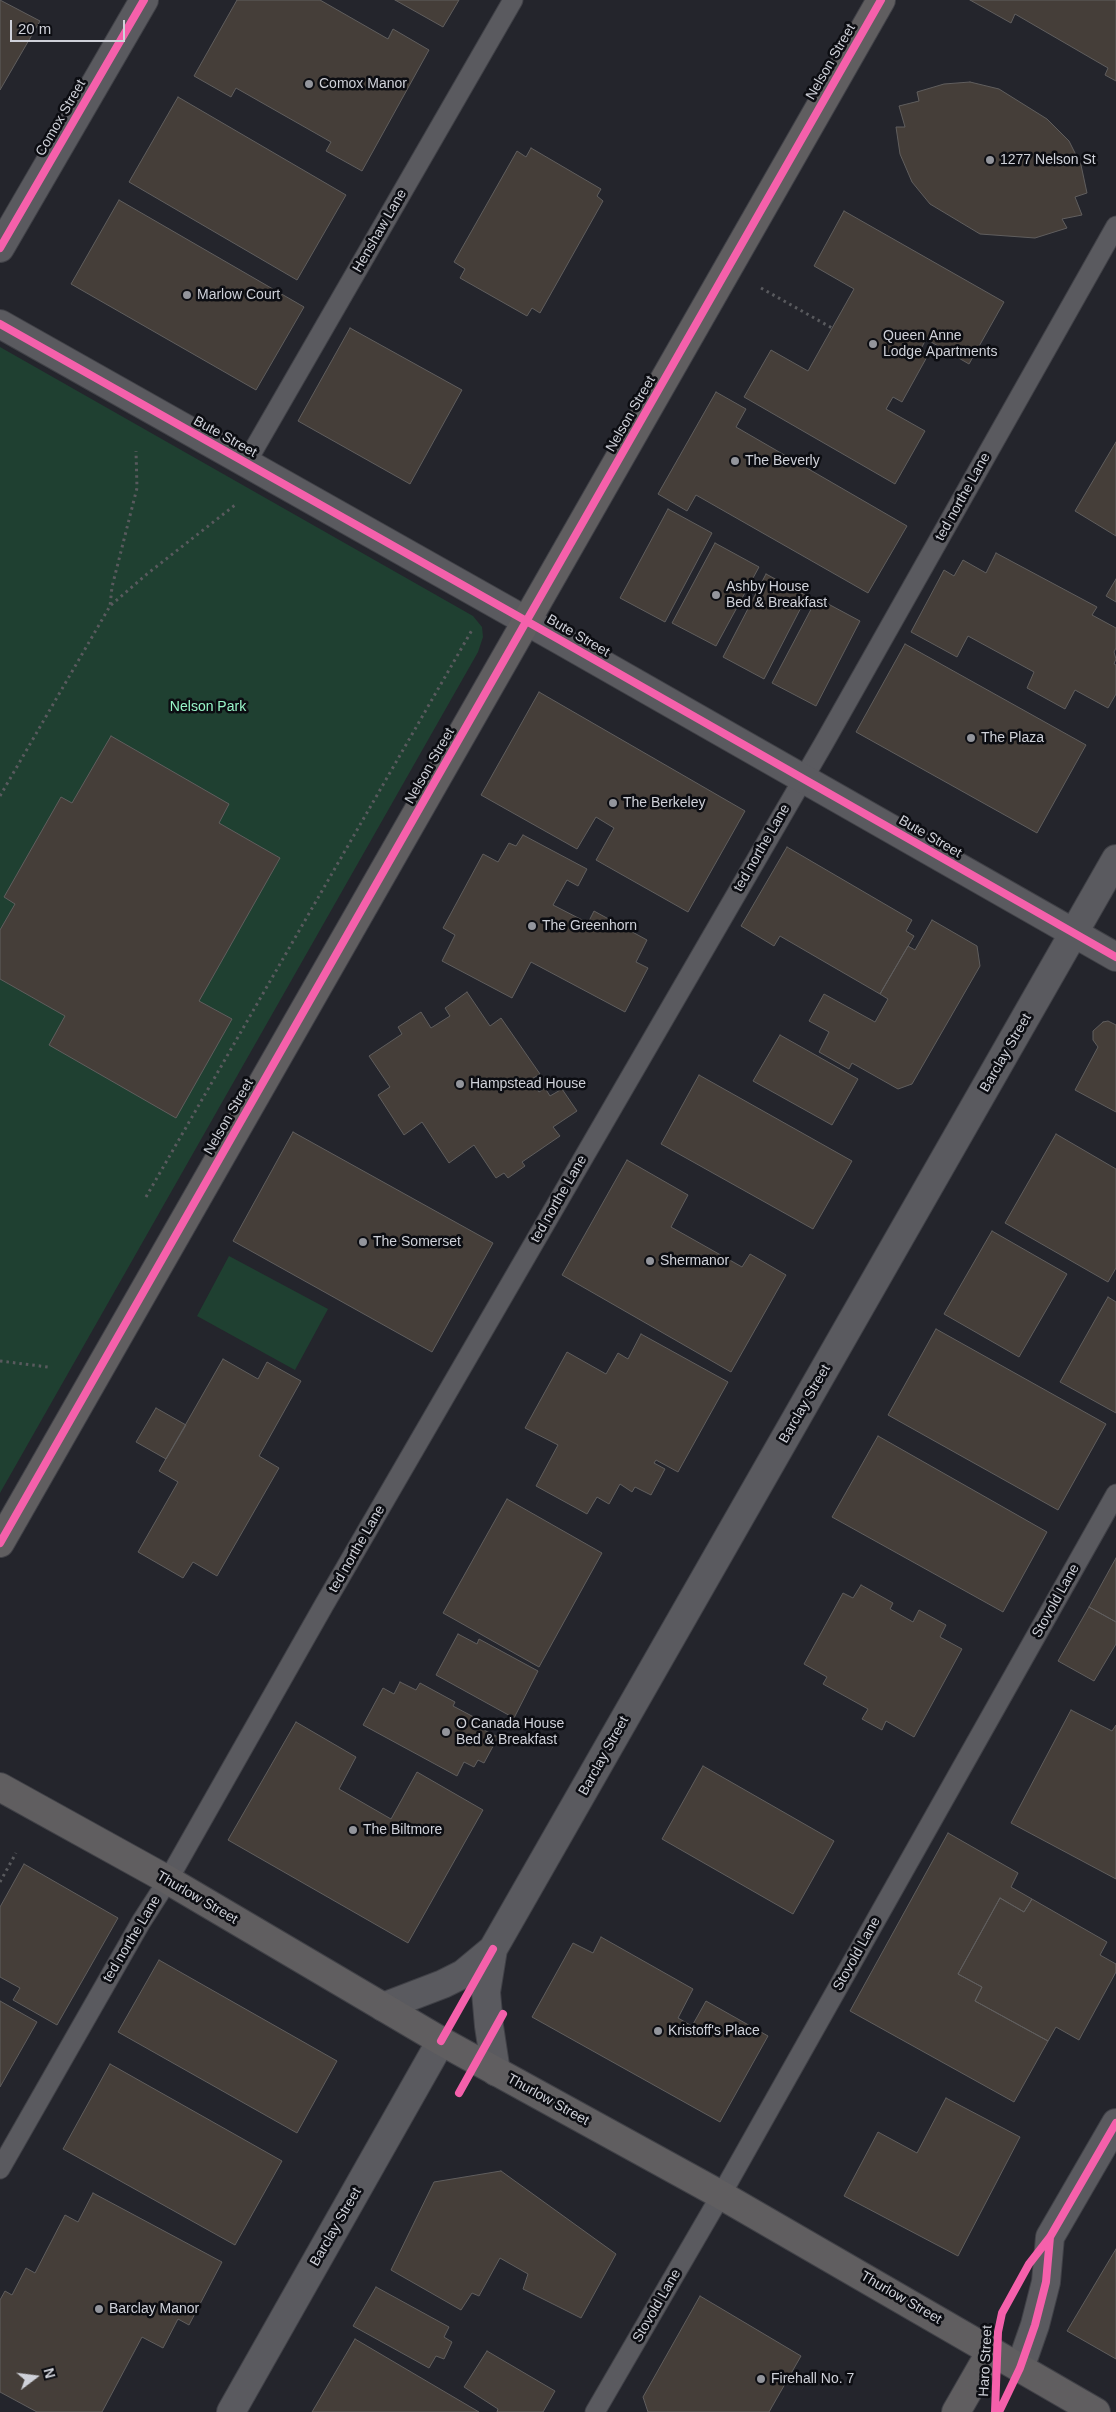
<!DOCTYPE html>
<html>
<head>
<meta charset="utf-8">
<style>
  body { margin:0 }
  #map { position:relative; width:1116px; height:2412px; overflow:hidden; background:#24252c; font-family:Arial,sans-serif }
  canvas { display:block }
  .north { position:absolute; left:10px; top:2352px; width:50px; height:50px; -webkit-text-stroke:4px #0c0d12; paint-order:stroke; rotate:75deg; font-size:14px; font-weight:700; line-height:20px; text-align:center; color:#cfd1d9 }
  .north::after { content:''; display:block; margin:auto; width:18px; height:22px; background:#cfd1d9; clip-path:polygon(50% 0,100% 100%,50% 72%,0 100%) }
  .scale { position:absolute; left:10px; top:20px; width:115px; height:22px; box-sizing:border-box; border:2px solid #cfd1d9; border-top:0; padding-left:6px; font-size:15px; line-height:18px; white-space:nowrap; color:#cfd1d9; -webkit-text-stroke:4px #0c0d12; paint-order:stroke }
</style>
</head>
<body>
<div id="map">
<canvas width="1116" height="2412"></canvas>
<div class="north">N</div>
<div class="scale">20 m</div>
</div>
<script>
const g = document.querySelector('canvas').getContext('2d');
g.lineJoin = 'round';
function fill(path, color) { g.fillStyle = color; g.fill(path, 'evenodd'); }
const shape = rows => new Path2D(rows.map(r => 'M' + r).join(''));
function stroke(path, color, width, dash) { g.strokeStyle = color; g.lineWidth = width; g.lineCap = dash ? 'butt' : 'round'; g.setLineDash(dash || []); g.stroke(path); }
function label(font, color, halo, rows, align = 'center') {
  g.font = font + ' Arial,sans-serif'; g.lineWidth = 5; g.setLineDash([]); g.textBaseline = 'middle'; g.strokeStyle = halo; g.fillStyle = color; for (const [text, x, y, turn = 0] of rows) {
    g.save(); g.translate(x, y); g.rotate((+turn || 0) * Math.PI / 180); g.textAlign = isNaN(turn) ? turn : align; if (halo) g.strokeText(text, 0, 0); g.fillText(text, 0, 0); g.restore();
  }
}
fill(shape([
  [0,347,473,616,482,627,483,637,478,652,0,1493],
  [229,1256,328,1309,295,1370,197,1316]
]), '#1f4031');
const building = shape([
  [0,0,40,21,0,90,0,0],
  [237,0,320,0,388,39,393,29,429,50,362,171,326,151,331,142,236,88,231,97,194,76,237,0],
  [395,0,459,0,443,27,395,0],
  [970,0,1116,0,1116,81,1105,75,1108,68,1015,14,1011,23,970,0],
  [970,82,999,89,1047,119,1069,141,1081,165,1087,193,1075,197,1082,215,1062,219,1067,228,1035,238,980,234,930,204,912,182,900,154,896,127,905,127,899,106,919,101,917,92,944,84,970,82],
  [178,97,346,195,297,280,129,182,178,97],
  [531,148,601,189,597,196,603,201,540,313,532,308,527,316,460,278,465,269,454,262,517,151,526,157,531,148],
  [119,200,304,307,256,390,71,284,119,200],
  [844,211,1004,302,969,364,926,339,920,351,928,355,902,402,893,397,886,409,925,431,895,484,744,397,771,350,808,371,854,289,814,266,844,211],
  [350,328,462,390,410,484,298,421,350,328],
  [716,392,746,409,736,427,907,526,868,593,696,495,687,511,658,494,716,392],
  [1116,442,1116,536,1075,511,1116,442],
  [668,509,712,533,665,622,620,598,668,509],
  [715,543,759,567,716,646,672,623,715,543],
  [996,553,1097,607,1092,615,1116,628,1116,648,1114,652,1116,659,1114,664,1116,665,1116,694,1108,708,1075,690,1065,709,1027,688,1034,672,968,636,957,657,911,632,944,570,954,576,963,560,986,573,996,553],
  [766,574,807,596,764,679,723,657,766,574],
  [1116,579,1116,602,1106,596,1116,579],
  [817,598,860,621,816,706,772,683,817,598],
  [905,644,1086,745,1037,833,856,732,905,644],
  [539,692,745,811,688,912,596,860,614,828,596,817,577,849,481,795,539,692],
  [111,736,229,804,219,823,280,858,199,1001,232,1019,176,1118,49,1045,65,1016,0,979,0,930,15,904,4,897,61,797,72,803,111,736],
  [523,835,587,869,578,886,567,880,553,905,588,923,594,911,647,940,636,962,648,968,625,1012,531,962,512,998,442,961,455,935,443,928,483,854,498,862,509,843,516,846,523,835],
  [787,847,912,920,906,931,914,936,880,994,780,936,774,946,741,926,787,847],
  [932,920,977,946,980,966,912,1084,898,1089,852,1063,849,1069,819,1052,829,1032,809,1021,824,994,875,1022,888,999,880,994,908,946,915,950,932,920],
  [467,992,490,1026,501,1018,540,1074,530,1080,539,1092,545,1088,550,1096,562,1089,577,1111,553,1127,560,1136,522,1162,525,1166,508,1178,504,1173,496,1178,474,1145,449,1163,422,1122,404,1135,378,1095,390,1087,369,1056,402,1034,398,1027,421,1012,431,1028,450,1016,445,1008,467,992],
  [1103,1022,1108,1021,1116,1025,1116,1112,1075,1090,1098,1047,1093,1040,1093,1031,1103,1022],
  [780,1035,858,1079,832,1125,753,1081,780,1035],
  [699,1075,852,1161,813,1229,661,1144,699,1075],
  [293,1132,493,1243,432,1352,233,1241,293,1132],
  [1056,1134,1116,1169,1116,1268,1108,1282,1005,1223,1056,1134],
  [627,1160,688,1195,671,1227,742,1267,750,1254,786,1275,731,1372,562,1275,627,1160],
  [992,1231,1067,1274,1019,1357,944,1314,992,1231],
  [1108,1297,1116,1302,1116,1413,1060,1382,1108,1297],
  [936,1329,1106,1424,1058,1510,888,1415,936,1329],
  [641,1334,728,1382,678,1472,656,1460,654,1463,665,1469,651,1495,635,1487,632,1492,620,1484,609,1504,597,1497,587,1514,536,1486,558,1445,525,1428,567,1352,606,1374,618,1353,628,1359,641,1334],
  [223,1359,258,1379,267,1362,301,1381,259,1456,279,1468,217,1576,193,1562,183,1578,138,1552,178,1482,159,1471,223,1359],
  [156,1408,186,1425,166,1459,136,1442,156,1408],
  [878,1436,1047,1532,1003,1612,832,1517,878,1436],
  [507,1499,602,1553,539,1667,443,1613,507,1499],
  [1116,1558,1116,1622,1089,1607,1116,1558],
  [861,1585,893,1603,890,1609,913,1622,919,1610,946,1625,940,1637,962,1649,914,1737,886,1721,882,1730,862,1719,868,1709,823,1684,827,1677,804,1664,843,1593,853,1598,861,1585],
  [1089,1607,1116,1622,1116,1644,1094,1681,1058,1661,1089,1607],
  [458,1634,477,1644,479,1639,538,1671,514,1718,436,1675,458,1634],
  [400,1682,416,1690,420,1683,455,1702,453,1706,485,1723,482,1729,498,1737,484,1763,478,1760,474,1767,464,1762,457,1776,363,1725,383,1688,394,1694,400,1682],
  [1071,1710,1112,1731,1116,1725,1116,1879,1011,1823,1071,1710],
  [296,1722,356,1757,339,1789,391,1819,417,1772,483,1810,408,1943,228,1840,296,1722],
  [703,1766,834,1841,793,1914,662,1839,703,1766],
  [948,1833,1018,1873,1011,1887,1032,1899,1024,1912,1000,1898,958,1974,982,1987,975,2001,1048,2041,1014,2102,850,2011,948,1833],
  [24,1864,118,1918,57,2025,13,2000,20,1988,0,1977,0,1907,24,1864],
  [1000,1898,1024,1912,1032,1899,1107,1942,1100,1955,1116,1964,1116,1972,1079,2040,1056,2027,1048,2041,975,2001,982,1987,958,1974,1000,1898],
  [601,1937,693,1989,678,2018,692,2026,706,2001,768,2036,720,2122,532,2017,573,1943,593,1953,601,1937],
  [159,1960,337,2061,297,2133,118,2032,159,1960],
  [0,2001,37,2022,0,2087,0,2001],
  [110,2064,282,2161,235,2245,63,2149,110,2064],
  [946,2098,1020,2137,958,2256,844,2196,878,2132,917,2153,946,2098],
  [501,2171,616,2254,581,2318,523,2289,528,2274,500,2258,479,2296,472,2293,461,2310,391,2270,434,2182,501,2171],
  [93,2193,222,2262,189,2325,178,2319,163,2348,142,2337,102,2412,37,2412,0,2392,0,2300,5,2291,12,2295,26,2268,35,2273,65,2215,78,2222,93,2193],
  [1116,2249,1116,2359,1067,2331,1116,2249],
  [376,2287,449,2327,444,2337,452,2342,444,2359,436,2356,429,2368,353,2326,376,2287],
  [700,2296,801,2356,769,2412,648,2412,643,2397,700,2296],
  [355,2339,479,2412,312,2412,355,2339],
  [487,2351,555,2391,543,2412,497,2412,498,2409,464,2387,487,2351]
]);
fill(building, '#453e39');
stroke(building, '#605e5e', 1);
const lane = shape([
  [246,463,513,0],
  [0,2169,141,1922,168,1880,324,1605,824,743,1116,226],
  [595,2412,721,2195,1116,1494]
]);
const street = shape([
  [0,248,144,0],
  [0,324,560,640,1116,957],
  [493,1949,486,1992,489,2026,496,2072],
  [383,2007,443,1984,463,1974,493,1949,1116,859],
  [1020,2368,1035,2325,1046,2282,1050,2237,1116,2123],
  [231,2412,441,2041]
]);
const secondary = shape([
  [0,1543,881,0],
  [0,1787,168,1880,441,2041,721,2195,1096,2412],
  [956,2412,991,2351]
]);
stroke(lane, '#404147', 21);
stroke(street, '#404147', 30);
stroke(secondary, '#404147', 30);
stroke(shape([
  [761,288,832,328],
  [111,605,147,574,235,505],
  [0,796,110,606,112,587,137,488,136,451],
  [146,1197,472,630],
  [0,1361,48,1367],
  [0,1882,16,1853]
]), '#595a5e', 3, [2.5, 4]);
stroke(lane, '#5a5a5f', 19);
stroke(street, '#5a5a5f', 28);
stroke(secondary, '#605e60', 28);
stroke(shape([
  [0,248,144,0],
  [0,324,560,640,1116,957],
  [0,1543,881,0],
  [441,2041,493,1949],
  [459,2093,503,2014],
  [995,2412,998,2332,1002,2313,1029,2264,1050,2237,1116,2123],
  [999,2412,1020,2368,1035,2325,1046,2282,1050,2237]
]), '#f560ab', 8);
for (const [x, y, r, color] of [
  [309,84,5,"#93959c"],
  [990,160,5,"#93959c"],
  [187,295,5,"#93959c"],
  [873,344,5,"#93959c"],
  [735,461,5,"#93959c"],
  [716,595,5,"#93959c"],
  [971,738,5,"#93959c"],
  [613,803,5,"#93959c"],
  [532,926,5,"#93959c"],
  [460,1084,5,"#93959c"],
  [363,1242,5,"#93959c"],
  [650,1261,5,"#93959c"],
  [446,1732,5,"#93959c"],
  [353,1830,5,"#93959c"],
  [658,2031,5,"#93959c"],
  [99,2309,5,"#93959c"],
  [761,2379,5,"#93959c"]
]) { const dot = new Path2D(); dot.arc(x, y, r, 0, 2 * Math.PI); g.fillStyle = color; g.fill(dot); stroke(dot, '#0c0d12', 2); }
label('14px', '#cfd1d9', '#0c0d12', [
  ["Nelson Street",831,62,-60],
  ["Comox Street",61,118,-60],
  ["Henshaw Lane",380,231,-60],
  ["Nelson Street",631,414,-60],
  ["Bute Street",225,437,29],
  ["ted northe Lane",963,497,-61],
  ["Bute Street",578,636,30],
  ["Nelson Street",430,766,-60],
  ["Bute Street",930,837,30],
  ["ted northe Lane",762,848,-60],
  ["Barclay Street",1006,1053,-60],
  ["Nelson Street",229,1117,-60],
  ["ted northe Lane",559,1199,-60],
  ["Barclay Street",805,1404,-60],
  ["ted northe Lane",357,1549,-60],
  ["Stovold Lane",1056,1601,-61],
  ["Barclay Street",604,1756,-61],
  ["Thurlow Street",197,1898,30],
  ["ted northe Lane",132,1939,-59],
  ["Stovold Lane",857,1954,-61],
  ["Thurlow Street",548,2100,29],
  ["Barclay Street",336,2227,-60],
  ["Thurlow Street",901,2298,30],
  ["Stovold Lane",657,2306,-60],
  ["Haro Street",986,2361,-87]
]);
label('14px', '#cfd1d9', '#0c0d12', [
  ["Comox Manor",319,84],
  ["1277 Nelson St",1000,160],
  ["Marlow Court",197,295],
  ["Queen Anne",883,336],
  ["Lodge Apartments",883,352],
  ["The Beverly",745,461],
  ["Ashby House",726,587],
  ["Bed & Breakfast",726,603],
  ["The Plaza",981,738],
  ["The Berkeley",623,803],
  ["The Greenhorn",542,926],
  ["Hampstead House",470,1084],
  ["The Somerset",373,1242],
  ["Shermanor",660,1261],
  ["O Canada House",456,1724],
  ["Bed & Breakfast",456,1740],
  ["The Biltmore",363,1830],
  ["Kristoff's Place",668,2031],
  ["Barclay Manor",109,2309],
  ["Firehall No. 7",771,2379]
], 'left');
label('14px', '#98f5c8', '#0c0d12', [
  ["Nelson Park",208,707]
]);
</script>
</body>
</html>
